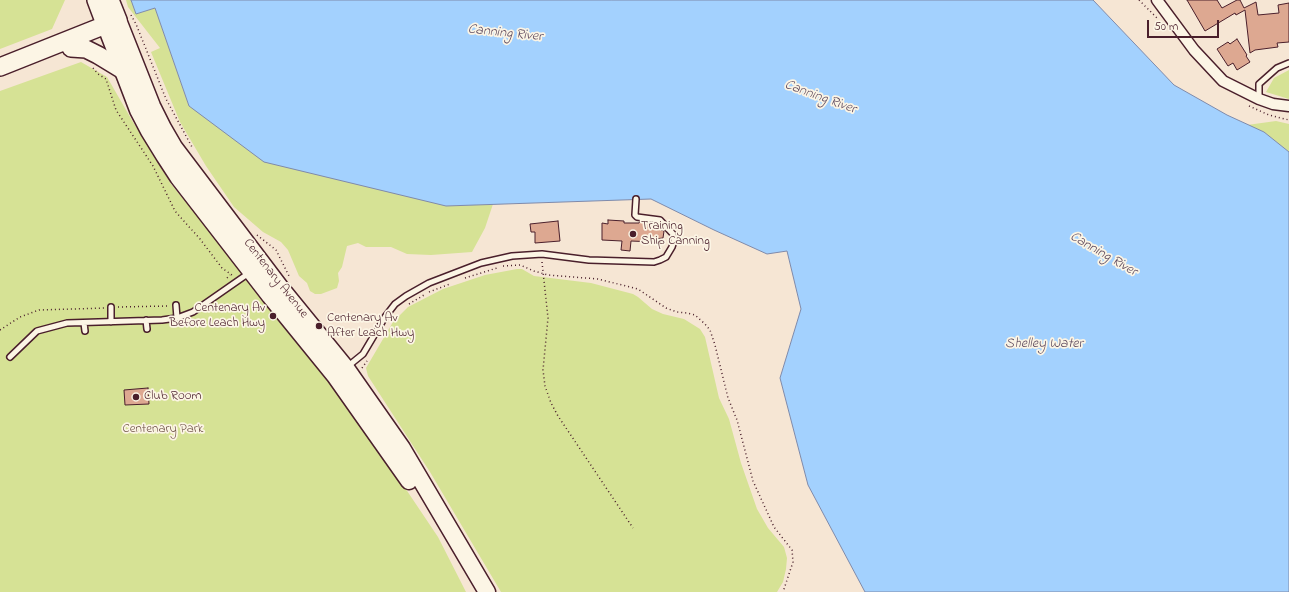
<!DOCTYPE html>
<html>
<head>
<meta charset="utf-8">
<style>
  body { margin:0 }
  #map { position:relative; width:1289px; height:592px; overflow:hidden; background:#f6e6d4; font-family:"Indie Flower",sans-serif }
  canvas { display:block }
  .scale { position:absolute; left:1147px; top:20px; width:72px; height:18px; box-sizing:border-box; border:2px solid #4a1f2b; border-top:0; padding-left:5px; font-size:12px; line-height:14px; white-space:nowrap; color:#4a1f2b; -webkit-text-stroke:3px #fcf5e5; paint-order:stroke }
</style>
</head>
<body>
<div id="map">
<canvas width="1289" height="592"></canvas>
<div class="scale">50 m</div>
</div>
<script>
const g = document.querySelector('canvas').getContext('2d');
g.lineJoin = 'round';
function fill(path, color) { g.fillStyle = color; g.fill(path, 'evenodd'); }
const shape = rows => new Path2D(rows.map(r => 'M' + r).join(''));
function stroke(path, color, width, dash) { g.strokeStyle = color; g.lineWidth = width; g.lineCap = dash ? 'butt' : 'round'; g.setLineDash(dash || []); g.stroke(path); }
function label(font, color, halo, rows, align = 'center') {
  g.font = font + ' "Indie Flower",sans-serif'; g.lineWidth = 3.5; g.setLineDash([]); g.textBaseline = 'middle'; g.strokeStyle = halo; g.fillStyle = color; for (const [text, x, y, turn = 0] of rows) {
    g.save(); g.translate(x, y); g.rotate((+turn || 0) * Math.PI / 180); g.textAlign = isNaN(turn) ? turn : align; if (halo) g.strokeText(text, 0, 0); g.fillText(text, 0, 0); g.restore();
  }
}
fill(shape([
  [0,0,65,0,52,29,0,49],
  [126,0,131,0,136,14,155,8,189,106,446,206,493,204,485,228,472,252,431,255,407,254,391,247,366,247,358,243,347,246,342,267,338,273,339,281,337,288,321,294,315,294,310,291,307,283,299,276,288,250,281,242,263,232,234,207,206,166,180,122,151,52,160,48,128,7],
  [81,62,107,77,133,122,171,184,332,379,438,537,466,592,0,592,0,91],
  [1289,70,1289,99,1266,92,1274,78],
  [1276,121,1289,124,1289,152,1264,132,1247,125],
  [517,269,522,269,534,276,591,283,633,294,638,297,652,309,663,314,684,319,700,329,705,337,719,398,729,419,741,463,757,509,768,528,784,547,787,558,786,569,783,582,777,592,501,592,430,472,368,376,366,368,393,322,408,307,443,289,485,275]
]), '#d6e295');
const water = shape([
  [131,0,1093,0,1174,85,1227,115,1264,132,1289,152,1289,592,865,592,808,485,780,378,801,309,787,251,767,254,714,230,651,199,446,206,264,162,189,106,155,8,136,14,131,0]
]);
fill(water, '#a3d1fe');
stroke(water, '#7f8aaa', 1);
const building = shape([
  [1187,0,1217,0,1222,8,1237,0,1240,0,1244,8,1256,2,1258,15,1279,13,1278,5,1289,3,1289,42,1277,43,1278,47,1255,50,1250,53,1245,10,1236,15,1235,13,1205,31,1187,0],
  [1237,39,1247,55,1246,56,1250,62,1237,70,1233,63,1228,66,1217,49,1228,42,1230,44,1237,39],
  [608,220,624,221,624,223,639,223,640,221,658,224,658,226,662,228,661,230,664,231,663,238,655,239,655,242,631,241,630,251,621,250,622,241,602,240,602,223,608,224,608,220],
  [558,221,560,241,535,243,535,232,531,232,530,224,558,221],
  [148,388,149,404,125,405,124,390,148,388]
]);
fill(building, '#dda891');
stroke(building, '#4a1f2b', 1);
const service = shape([
  [1259,99,1259,84,1277,68,1289,63],
  [176,305,177,318],
  [111,307,111,322],
  [146,320,147,329],
  [84,323,85,331],
  [10,357,37,331,67,323,162,320,177,318,193,312,249,273],
  [347,367,363,354,385,317,395,304,406,296,429,283,481,263,512,256,542,254,589,260,654,262,660,260,666,257,672,247,674,241,673,234,660,220,637,217,635,215,636,199]
]);
const minor = shape([
  [1157,0,1194,50,1223,81,1259,99,1273,104,1289,106]
]);
const primary = shape([
  [118,20,152,106,163,128,174,147,280,287,346,368,402,448,487,592],
  [105,24,138,110,149,131,165,157,178,177,270,296,335,376,409,481]
]);
const trunk = shape([
  [96,0,105,24],
  [71,48,86,49,98,55,121,69],
  [0,67,118,20,110,0]
]);
stroke(service, '#4a1f2b', 8);
stroke(minor, '#4a1f2b', 13);
stroke(primary, '#4a1f2b', 19);
stroke(trunk, '#4a1f2b', 20);
stroke(shape([
  [1139,0,1158,19],
  [131,15,136,24,166,99,192,147],
  [93,68,98,74,106,79,116,110,153,166,175,211,200,239,222,268,232,275],
  [1249,106,1269,115,1289,120],
  [257,235,276,250,290,278],
  [542,262,548,318,543,370,545,386,551,403,558,416,633,528],
  [503,266,520,265,534,271,548,275,598,279,638,289,666,308,677,312,687,313,695,315,705,324,710,330,715,345,728,398,737,420,753,481,774,527,792,550,793,562,783,592],
  [227,278,230,275],
  [465,278,497,268],
  [429,292,450,284],
  [409,304,424,295],
  [118,307,169,306],
  [0,330,20,317,39,310,105,308],
  [362,368,367,361]
]), '#4a1f2b', 1.5, [1, 3]);
stroke(service, '#fcf5e5', 5);
stroke(minor, '#fcf5e5', 10);
stroke(primary, '#fcf5e5', 16);
stroke(trunk, '#fcf5e5', 17);
for (const [x, y, r, color] of [
  [633,234,4,"#4a1f2b"],
  [273,316,4,"#4a1f2b"],
  [319,326,4,"#4a1f2b"],
  [136,397,4,"#4a1f2b"]
]) { const dot = new Path2D(); dot.arc(x, y, r, 0, 2 * Math.PI); g.fillStyle = color; g.fill(dot); stroke(dot, '#fcf5e5', 1.5); }
label('13px', '#4a1f2b', '#fcf5e5', [
  ["Training",641,227],
  ["Ship Canning",641,242],
  ["Centenary Av",265,309,"right"],
  ["Before Leach Hwy",265,324,"right"],
  ["Centenary Av",327,319],
  ["After Leach Hwy",327,334],
  ["Club Room",144,397]
], 'left');
label('13px', '#4a1f2b', '#fcf5e5', [
  ["Centenary Avenue",275,279,52]
]);
label('13px', '#6d5046', '#fcf5e5', [
  ["Centenary Park",163,430]
]);
label('italic 14px', '#604c60', '#fcf5e5', [
  ["Canning River",505,34,6],
  ["Canning River",820,98,20],
  ["Canning River",1103,255,30],
  ["Shelley Water",1044,345]
]);
</script>
</body>
</html>
